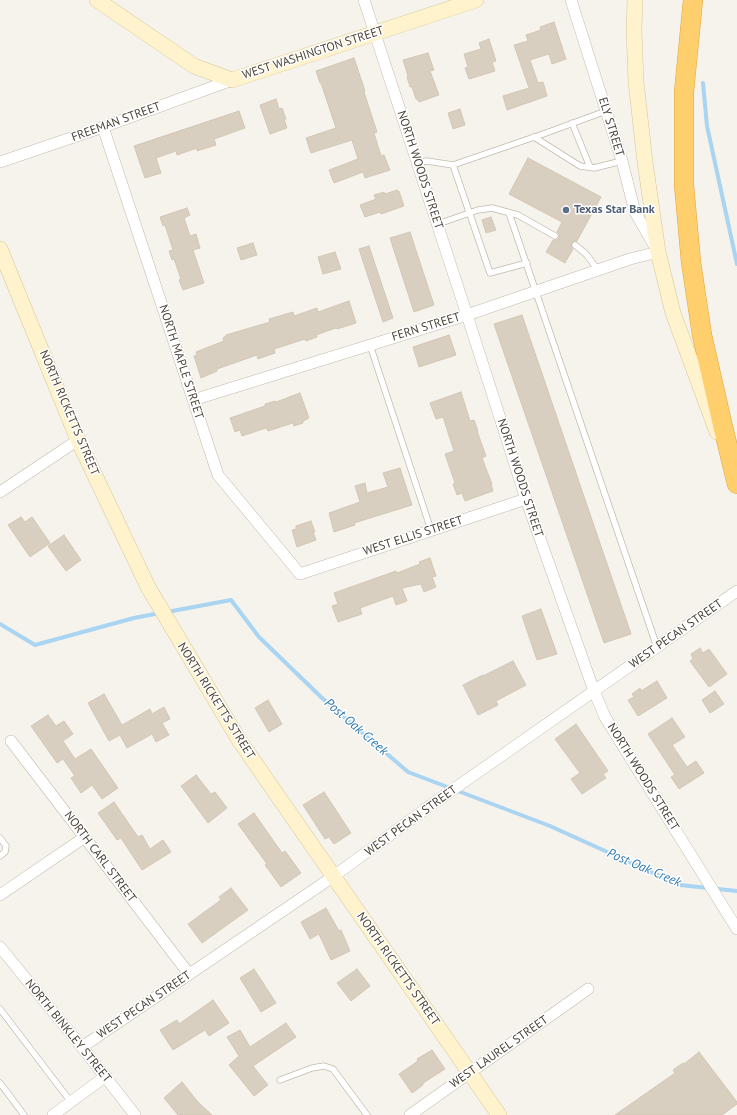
<!DOCTYPE html>
<html>
<head>
<meta charset="utf-8">
<style>
  body { margin:0 }
  canvas { display:block; background:#f6f3ec }
</style>
</head>
<body>
<canvas width="737" height="1115"></canvas>
<script>
const g = document.querySelector('canvas').getContext('2d');
g.lineJoin = 'round';
const shape = rows => new Path2D(rows.map(r => 'M' + r).join(''));
function stroke(path, color, width, dash) { g.strokeStyle = color; g.lineWidth = width; g.lineCap = dash ? 'butt' : 'round'; g.setLineDash(dash || []); g.stroke(path); }
function fill(path, color) { g.fillStyle = color; g.fill(path, 'evenodd'); }
function label(font, color, halo, rows, align = 'center') {
  g.font = font + ' "PT Sans",sans-serif'; g.lineWidth = 3; g.setLineDash([]); g.textBaseline = 'middle'; g.strokeStyle = halo; g.fillStyle = color; for (const [text, x, y, turn = 0] of rows) {
    g.save(); g.translate(x, y); g.rotate((+turn || 0) * Math.PI / 180); g.textAlign = isNaN(turn) ? turn : align; if (halo) g.strokeText(text, 0, 0); g.fillText(text, 0, 0); g.restore();
  }
}
stroke(shape([
  [703,83,707,126,737,264],
  [167,612,231,600,259,637,321,697,408,772,550,826,680,885,737,891],
  [0,624,35,645,134,618,160,613]
]), '#a9d4f2', 4);
const building = shape([
  [554,22,566,59,552,64,549,54,530,60,538,83,543,82,547,96,507,110,503,96,529,88,514,45,528,41,526,35,541,30,540,27,554,22],
  [489,39,496,61,492,62,495,71,469,79,465,68,468,67,464,54,481,49,479,43,489,39],
  [428,53,434,70,430,71,439,95,419,102,417,99,416,99,412,87,410,87,407,77,408,76,403,60,428,53],
  [354,58,365,91,364,92,377,132,374,133,381,156,384,155,390,170,365,178,363,172,334,183,329,170,358,159,352,140,311,153,306,138,336,128,321,83,320,83,316,71,354,58],
  [276,99,279,109,282,108,286,119,284,119,287,128,270,134,260,105,276,99],
  [460,109,465,125,453,129,448,113,460,109],
  [239,111,245,128,214,139,216,145,197,151,197,148,177,155,176,151,156,158,161,173,145,178,134,146,239,111],
  [528,158,601,197,577,241,574,241,572,243,571,246,573,249,565,263,546,252,553,240,557,240,559,238,559,234,557,232,562,222,509,194,528,158],
  [397,190,398,192,399,191,404,206,381,214,380,212,365,217,360,205,376,199,374,195,384,192,385,194,397,190],
  [187,208,190,215,184,218,190,236,196,234,200,248,193,250,204,283,183,290,179,280,181,279,174,259,172,260,169,251,173,250,165,225,163,226,160,217,187,208],
  [491,217,496,230,486,233,482,220,491,217],
  [410,232,434,305,414,312,390,238,410,232],
  [253,243,257,255,241,260,237,248,253,243],
  [369,246,393,318,383,322,359,249,369,246],
  [335,252,341,269,323,274,318,257,335,252],
  [349,301,356,323,337,329,336,328,316,335,317,337,306,341,305,339,274,349,275,353,258,359,257,355,217,369,217,371,201,378,194,356,197,355,196,352,224,341,223,338,226,336,226,335,270,322,269,319,293,312,294,316,317,308,318,312,349,301],
  [522,315,631,634,604,643,494,324,522,315],
  [449,335,456,355,419,367,413,347,449,335],
  [461,392,470,421,474,420,478,431,477,431,486,456,482,458,492,484,491,484,493,491,465,501,462,493,457,495,453,484,455,483,445,454,454,451,443,417,436,419,430,403,461,392],
  [300,393,309,418,303,421,303,423,294,426,293,423,268,431,266,428,242,436,240,430,235,432,230,418,265,406,265,404,275,401,276,402,300,393],
  [400,468,412,505,354,523,355,525,334,532,329,513,360,502,355,486,365,483,367,493,388,487,383,473,400,468],
  [21,517,25,522,32,517,50,543,30,557,8,525,21,517],
  [311,521,315,532,313,532,316,540,297,547,292,530,296,529,296,526,311,521],
  [64,535,81,560,66,571,48,546,64,535],
  [430,558,436,576,432,577,436,587,424,592,421,584,402,588,407,601,396,605,393,596,360,608,362,614,338,622,332,606,338,604,334,593,396,571,397,573,420,564,419,562,430,558],
  [541,609,557,654,537,660,522,616,541,609],
  [700,648,703,653,709,649,727,674,709,687,690,661,693,659,691,654,700,648],
  [513,661,526,685,496,701,498,705,478,715,463,685,483,675,483,676,513,661],
  [657,681,667,698,638,716,628,700,634,697,632,694,640,688,641,691,657,681],
  [715,691,724,704,710,713,702,700,715,691],
  [104,694,122,725,150,709,152,714,164,707,170,719,162,723,169,735,156,742,152,734,127,748,120,735,109,741,88,703,104,694],
  [268,700,282,724,269,732,255,708,268,700],
  [48,715,56,726,64,721,73,734,63,741,75,759,91,749,118,788,102,799,92,785,81,793,71,778,75,776,63,759,57,763,31,726,48,715],
  [672,718,685,737,672,745,687,767,696,761,704,773,679,789,671,777,675,775,648,734,672,718],
  [576,724,608,771,603,774,606,778,582,794,571,779,580,773,555,739,576,724],
  [196,775,211,794,215,792,227,808,208,823,181,786,196,775],
  [324,792,351,833,334,844,329,837,325,839,303,805,324,792],
  [114,802,138,837,142,835,150,849,163,840,171,852,142,870,121,838,117,840,98,813,114,802],
  [254,813,282,853,285,851,301,873,281,887,265,865,267,864,238,824,254,813],
  [231,888,248,910,202,943,188,924,221,900,219,897,231,888],
  [326,908,339,931,341,930,350,951,331,960,319,934,310,939,301,922,326,908],
  [254,969,276,1003,261,1012,240,978,254,969],
  [357,969,370,986,351,1001,337,983,357,969],
  [213,1000,229,1023,209,1036,205,1030,173,1050,160,1030,177,1020,179,1024,213,1000],
  [286,1023,296,1037,253,1066,268,1085,254,1096,229,1065,239,1056,227,1037,240,1030,250,1047,286,1023],
  [432,1050,445,1069,423,1083,423,1085,412,1093,399,1074,418,1061,417,1059,432,1050],
  [699,1052,737,1102,737,1104,722,1115,615,1115,675,1073,673,1070,683,1063,684,1064,699,1052],
  [182,1082,198,1102,212,1115,178,1115,164,1098,182,1082]
]);
fill(building, '#d8cfc1');
stroke(building, '#d3c7b4', 1);
const lane = shape([
  [572,123,590,167],
  [534,137,580,166,594,168,622,161],
  [417,162,427,161,453,165],
  [509,213,657,647],
  [438,224,478,210,492,208,518,215,555,236],
  [575,245,586,254,598,270],
  [527,263,490,273,453,165,546,133,606,111],
  [370,345,431,530],
  [0,838,6,846,5,852,0,856],
  [0,1009,71,1102],
  [280,1080,312,1068,324,1066,333,1069,367,1115],
  [0,1083,24,1115]
]);
const street = shape([
  [364,0,467,315,526,499,594,691,605,717,737,929],
  [103,127,218,475,300,574,526,499],
  [0,162,103,127,232,80],
  [193,400,467,315,630,259,658,252,635,212,622,161,571,0],
  [0,492,78,440],
  [11,741,189,974],
  [0,895,85,837],
  [0,947,82,1047,135,1115],
  [82,1047,334,876,431,805,737,591],
  [53,1115,106,1076],
  [410,1115,588,989]
]);
const secondary = shape([
  [97,0,194,66,232,80,476,0],
  [635,0,634,30,636,82,645,162,658,252,673,313,717,432],
  [0,249,78,440,148,587,239,740,499,1115]
]);
const highway = shape([
  [693,0,684,92,684,185,691,262,702,335,723,427,737,484]
]);
stroke(lane, '#c2bbae', 7);
stroke(street, '#c2bbae', 12);
stroke(secondary, '#d6c79b', 16);
stroke(highway, '#e0a43c', 20);
stroke(lane, '#fff', 5.5);
stroke(street, '#fff', 11);
stroke(secondary, '#fff3cd', 15);
stroke(highway, '#ffcf6e', 19);
for (const [x, y, r, color] of [
  [566,210,4,"#5c6f8a"]
]) { const dot = new Path2D(); dot.arc(x, y, r, 0, 2 * Math.PI); g.fillStyle = color; g.fill(dot); stroke(dot, '#fff', 1.5); }
label('12px', '#4b4439', '#fff', [
  ["WEST WASHINGTON STREET",313,53,-18],
  ["FREEMAN STREET",116,122,-20],
  ["ELY STREET",611,127,73],
  ["NORTH WOODS STREET",420,170,72],
  ["FERN STREET",426,327,-17],
  ["NORTH MAPLE STREET",181,362,72],
  ["NORTH RICKETTS STREET",69,413,67],
  ["NORTH WOODS STREET",520,478,72],
  ["WEST ELLIS STREET",413,536,-18],
  ["WEST PECAN STREET",676,634,-35],
  ["NORTH RICKETTS STREET",216,701,58],
  ["NORTH WOODS STREET",643,777,58],
  ["WEST PECAN STREET",411,821,-36],
  ["NORTH CARL STREET",100,857,53],
  ["NORTH RICKETTS STREET",398,969,55],
  ["WEST PECAN STREET",144,1005,-34],
  ["NORTH BINKLEY STREET",68,1031,51],
  ["WEST LAUREL STREET",499,1052,-35]
]);
label('bold 12px', '#4e5e75', '#fff', [
  ["Texas Star Bank",574,210]
], 'left');
label('italic 13px', '#2e7ab2', '#fff', [
  ["Post Oak Creek",356,727,41],
  ["Post Oak Creek",644,868,23]
]);
</script>
</body>
</html>
